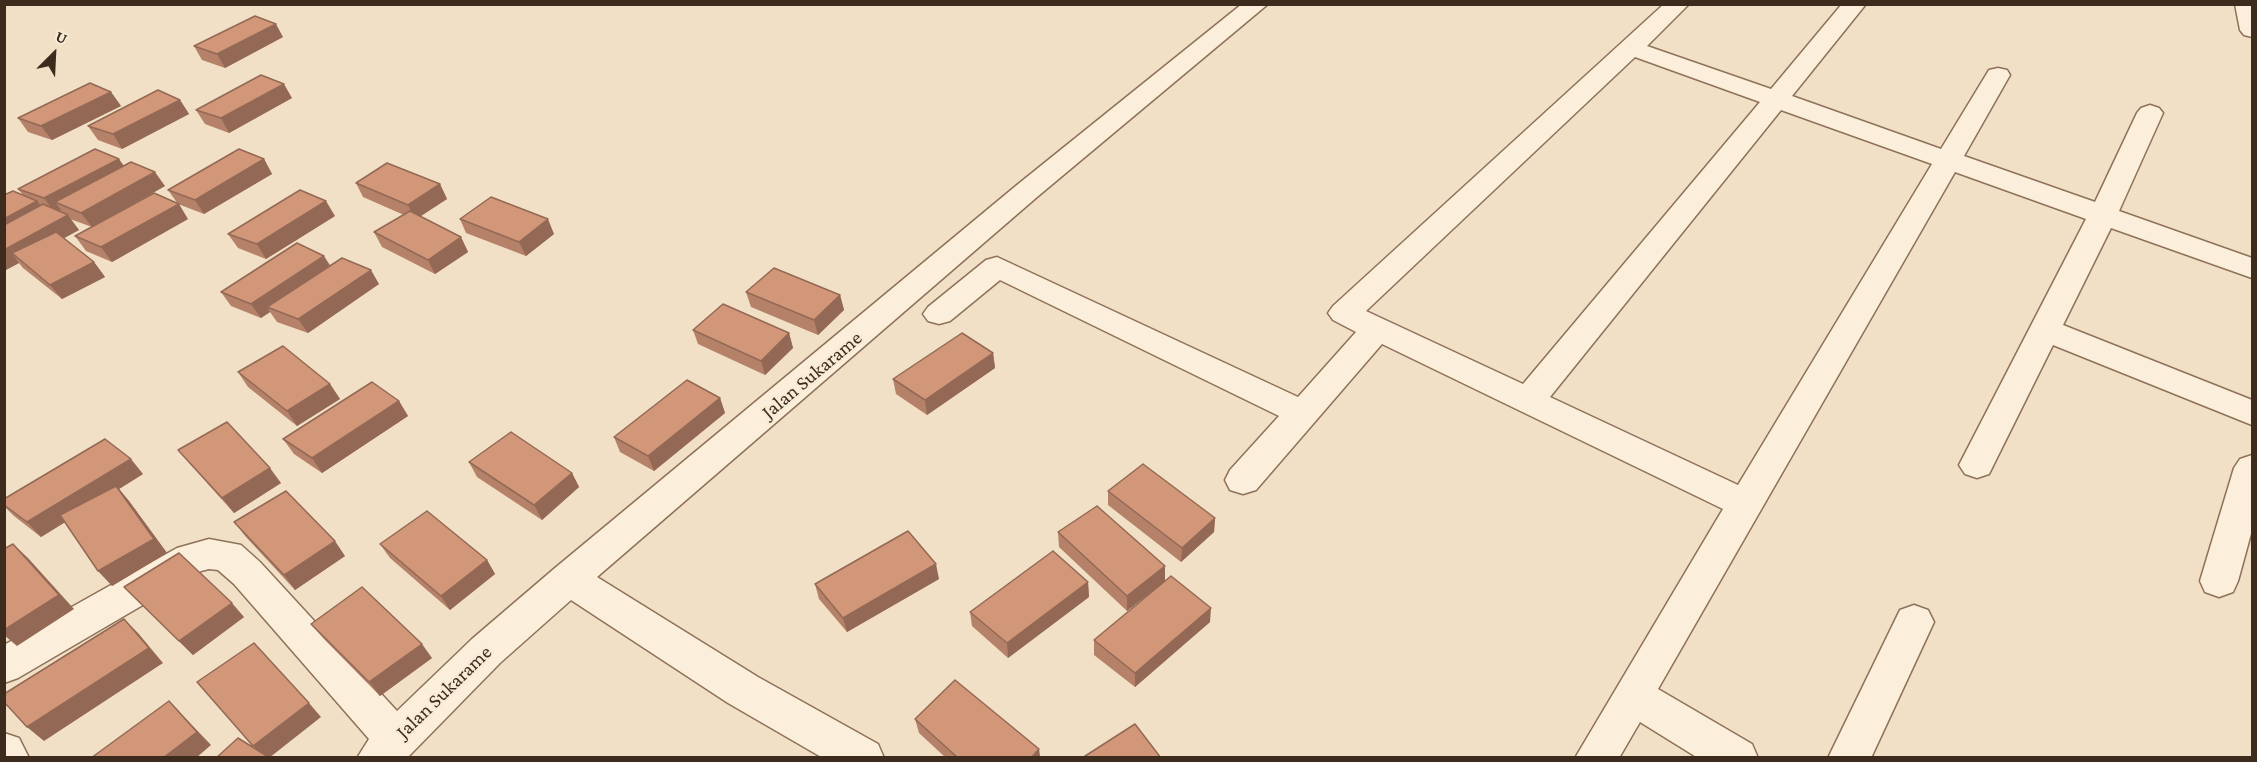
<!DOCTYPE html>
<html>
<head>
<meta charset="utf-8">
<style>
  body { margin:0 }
  #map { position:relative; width:2257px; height:762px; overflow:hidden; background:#f1e0c5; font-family:"Crimson Pro",serif }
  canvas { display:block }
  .frame { position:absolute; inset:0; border:6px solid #3d2b1e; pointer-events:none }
  .north { position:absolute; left:24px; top:24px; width:60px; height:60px; -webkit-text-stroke:4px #f8ebd6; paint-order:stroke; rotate:24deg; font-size:16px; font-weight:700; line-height:24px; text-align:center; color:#3d2b1e }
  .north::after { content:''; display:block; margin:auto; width:21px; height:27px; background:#3d2b1e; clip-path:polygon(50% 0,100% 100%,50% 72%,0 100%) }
</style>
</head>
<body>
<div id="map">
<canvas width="2257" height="762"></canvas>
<div class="frame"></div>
<div class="north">U</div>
</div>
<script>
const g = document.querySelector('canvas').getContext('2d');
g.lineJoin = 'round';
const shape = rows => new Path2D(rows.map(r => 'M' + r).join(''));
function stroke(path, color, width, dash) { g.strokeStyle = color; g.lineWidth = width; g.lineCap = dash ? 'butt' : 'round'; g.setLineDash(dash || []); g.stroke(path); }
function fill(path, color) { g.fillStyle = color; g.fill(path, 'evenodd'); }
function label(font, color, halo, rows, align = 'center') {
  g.font = font + ' "Crimson Pro",serif'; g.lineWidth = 4.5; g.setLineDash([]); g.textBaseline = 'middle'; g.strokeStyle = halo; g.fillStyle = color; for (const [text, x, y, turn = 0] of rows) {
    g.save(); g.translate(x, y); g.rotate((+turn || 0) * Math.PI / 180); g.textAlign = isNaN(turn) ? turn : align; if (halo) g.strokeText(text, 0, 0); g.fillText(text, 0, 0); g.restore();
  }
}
const minor = shape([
  [1242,4,1268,4,1037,197,597,577,758,677,878,744,884,758,823,758,728,703,571,600,500,663,407,758,357,758,369,739,234,584,218,570,209,569,201,571,18,678,4,683,4,645,177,548,209,539,241,545,260,562,397,711,472,639,555,568,1017,185,1242,4],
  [1664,4,1689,4,1647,46,1771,89,1842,4,1866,4,1792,96,1941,149,1989,70,1998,68,2007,70,2010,75,1964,156,2095,202,2137,113,2141,108,2150,105,2159,108,2163,113,2119,211,2252,258,2252,278,2111,228,2063,325,2252,400,2252,425,2053,345,1989,474,1977,478,1965,474,1959,465,2086,219,1955,172,1658,689,1752,744,1758,758,1698,758,1640,722,1619,758,1575,758,1723,509,1382,344,1256,490,1243,494,1230,490,1225,480,1230,470,1279,416,1000,280,950,321,939,324,928,321,923,314,928,307,986,260,997,257,1298,397,1356,332,1333,320,1328,313,1333,306,1664,4],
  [1635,57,1760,102,1523,384,1366,311,1635,57],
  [1781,110,1932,164,1738,485,1550,397,1781,110],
  [2235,4,2252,4,2252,37,2244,35,2240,30,2235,4],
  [2252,455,2252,530,2238,581,2233,592,2219,597,2205,592,2200,581,2234,468,2240,459,2252,455],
  [1914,605,1928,610,1934,622,1871,758,1828,758,1900,610,1914,605],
  [4,733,19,738,29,758,4,758,4,733]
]);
stroke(minor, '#8e7159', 3);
fill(minor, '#fbeeda');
fill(shape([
  [283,37,225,68,202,60,194,46],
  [111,92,121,106,52,140,28,132,18,118],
  [292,98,229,133,205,124,196,110],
  [180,100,189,114,122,149,98,140,88,126],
  [264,159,272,174,204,214,178,204,168,190],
  [124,165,165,186,92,227,70,219,79,230,64,238,94,262,105,277,62,299,23,268,19,263,4,271,23,195,18,189],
  [356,183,440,184,447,199,420,216,461,237,468,252,435,274,382,247,374,232,404,215,363,197],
  [335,216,266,259,238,248,228,234],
  [188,219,112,262,86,251,75,236],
  [460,219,554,234,526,256,466,233],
  [330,265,379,284,308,333,277,322,270,312,261,318,231,306,221,292],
  [746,292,840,295,844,310,818,335,751,307],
  [693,330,789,333,793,348,765,375,698,344],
  [993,353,995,368,927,415,896,394,893,379],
  [238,372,330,384,340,399,297,426,248,387],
  [720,398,725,413,654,471,620,452,614,437],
  [399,401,408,416,322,473,294,454,283,439],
  [178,450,281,483,234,513,190,464],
  [469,462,572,473,579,487,542,520,477,477],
  [143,474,119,489,129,501,167,553,112,586,65,522,41,537,14,516,4,506,4,499],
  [1108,491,1215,518,1214,532,1181,562,1108,505],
  [234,522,345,556,295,590,246,537],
  [1058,532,1165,566,1165,581,1127,611,1059,547],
  [380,544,487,560,495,574,450,610,390,558],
  [939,579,847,632,819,599,815,584],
  [1088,582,1089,597,1008,658,972,626,970,612],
  [124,587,244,617,193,655],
  [1210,622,1135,687,1094,655,1094,640],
  [311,624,432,658,380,696,323,638],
  [915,719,1039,749,1040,758,946,758,919,733]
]), '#b58168');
fill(shape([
  [276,24,283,37,225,68,217,54],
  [284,84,292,98,229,133,221,118],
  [111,92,121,106,52,140,41,126],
  [180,100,189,114,122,149,113,134],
  [119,159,129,173,55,202,61,210,55,213,44,198],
  [264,159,272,174,204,214,195,200],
  [155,172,165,186,92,227,81,213],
  [440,184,447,199,415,220,408,205],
  [37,201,48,216,4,240,4,219],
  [326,201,335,216,266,259,257,244],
  [179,204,188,219,112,262,101,247],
  [68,215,79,230,22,261,12,253,19,263,4,271,4,250],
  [548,219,554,234,526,256,519,242],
  [461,237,468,252,435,274,428,260],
  [324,256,333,270,267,307,270,312,261,318,251,304],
  [94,262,105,277,62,299,50,285],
  [371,270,379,284,308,333,298,319],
  [840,295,844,310,818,335,814,320],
  [789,333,793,348,765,375,761,361],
  [993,353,995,368,927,415,925,400],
  [330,384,340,399,297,426,287,411],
  [720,398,725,413,654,471,648,456],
  [399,401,408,416,322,473,312,458],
  [131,459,143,474,119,489,129,501,167,553,112,586,98,571,119,489,41,537,27,522],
  [270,468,281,483,234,513,222,498],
  [572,473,579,487,542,520,534,505],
  [1215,518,1214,532,1181,562,1182,548],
  [335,541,345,556,295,590,284,575],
  [13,544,28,558,74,609,17,646,4,635],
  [487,560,495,574,450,610,441,596],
  [936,564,939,579,847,632,843,618],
  [1165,566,1165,581,1127,611,1127,596],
  [1088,582,1089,597,1008,658,1007,643],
  [232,603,244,617,193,655,179,641],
  [1211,608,1210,622,1135,687,1135,673],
  [124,619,138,633,163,663,44,741,27,727],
  [422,644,432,658,380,696,369,682],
  [169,701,211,745,196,758,163,758],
  [309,703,321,717,269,758,265,758,253,746],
  [1039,749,1040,758,1031,758]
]), '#936955');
const building = shape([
  [255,16,276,24,217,54,194,46,255,16],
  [261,75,284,84,221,118,196,110,261,75],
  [90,83,111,92,41,126,18,118,90,83],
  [158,90,180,100,113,134,88,126,158,90],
  [95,149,119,159,44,198,18,189,95,149],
  [239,149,264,159,195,200,168,190,239,149],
  [131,162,155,172,81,213,55,202,131,162],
  [387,163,440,184,408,205,356,183,387,163],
  [300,190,326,201,257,244,228,234,300,190],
  [13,191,37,201,4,219,4,195,13,191],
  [154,193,179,204,101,247,75,236,154,193],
  [491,197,548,219,519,242,460,219,491,197],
  [43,204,68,215,4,250,4,225,43,204],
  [410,211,461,237,428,260,374,232,410,211],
  [56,232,94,262,50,285,12,253,56,232],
  [297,243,324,256,251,304,221,292,297,243],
  [342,258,371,270,298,319,267,307,342,258],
  [774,268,840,295,814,320,746,292,774,268],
  [723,304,789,333,761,361,693,330,723,304],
  [962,333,993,353,925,400,893,379,962,333],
  [283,346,330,384,287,411,238,372,283,346],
  [687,380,720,398,648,456,614,437,687,380],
  [372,382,399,401,312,458,283,439,372,382],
  [227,422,270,468,222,498,178,450,227,422],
  [511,432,572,473,534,505,469,462,511,432],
  [105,439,131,459,27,522,4,505,4,499,105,439],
  [1143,464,1215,518,1182,548,1108,491,1143,464],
  [116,486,154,539,98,571,60,515,116,486],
  [286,491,335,541,284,575,234,522,286,491],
  [1097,506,1165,566,1127,596,1058,532,1097,506],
  [427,511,487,560,441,596,380,544,427,511],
  [908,531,936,564,843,618,815,584,908,531],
  [13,544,59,595,4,630,4,549,13,544],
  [1053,551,1088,582,1007,643,970,612,1053,551],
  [179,553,232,603,179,641,124,587,179,553],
  [1171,576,1211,608,1135,673,1094,640,1171,576],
  [362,587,422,644,369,682,311,624,362,587],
  [124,619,149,648,27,727,4,702,4,694,124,619],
  [254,643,309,703,253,746,197,682,254,643],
  [955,680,1039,749,1031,758,958,758,915,719,955,680],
  [169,701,197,732,163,758,91,758,169,701],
  [1135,724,1161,758,1082,758,1135,724],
  [238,738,270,758,216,758,238,738]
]);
fill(building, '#d29679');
stroke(building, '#936955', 1.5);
label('20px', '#3d2b1e', '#f8ebd6', [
  ["Jalan Sukarame",812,375,-40],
  ["Jalan Sukarame",444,692,-44]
]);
</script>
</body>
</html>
